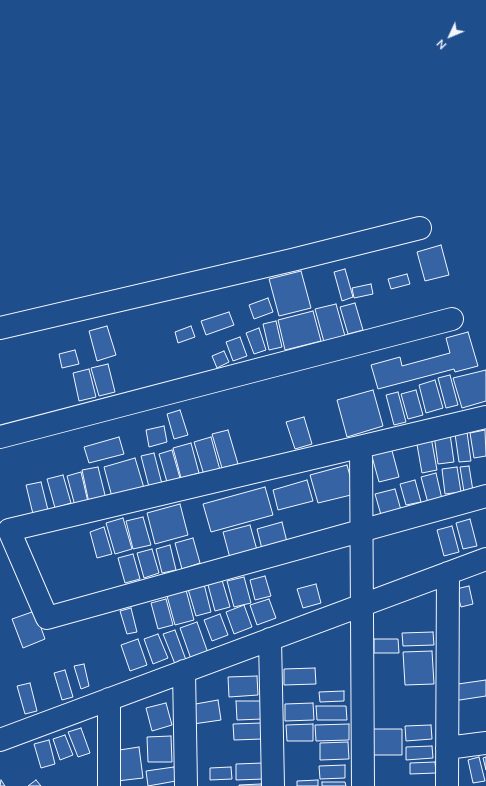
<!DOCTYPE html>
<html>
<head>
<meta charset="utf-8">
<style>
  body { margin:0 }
  #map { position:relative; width:486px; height:786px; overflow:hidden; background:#1f4e8c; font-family:Mulish,sans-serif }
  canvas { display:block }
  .north { position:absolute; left:430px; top:16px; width:40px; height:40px; -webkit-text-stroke:3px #1f4e8c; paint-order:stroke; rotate:226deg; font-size:11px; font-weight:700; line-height:16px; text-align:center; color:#f2f6ff }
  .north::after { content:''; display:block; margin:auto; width:14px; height:18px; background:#f2f6ff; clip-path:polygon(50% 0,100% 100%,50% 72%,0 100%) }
</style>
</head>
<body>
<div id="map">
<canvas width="486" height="786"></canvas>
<div class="north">N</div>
</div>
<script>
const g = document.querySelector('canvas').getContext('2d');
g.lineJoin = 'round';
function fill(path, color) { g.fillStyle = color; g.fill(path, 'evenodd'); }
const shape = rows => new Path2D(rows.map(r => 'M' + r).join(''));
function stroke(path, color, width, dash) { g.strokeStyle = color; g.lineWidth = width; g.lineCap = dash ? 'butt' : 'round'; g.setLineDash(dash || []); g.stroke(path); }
const building = shape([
  [441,245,449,275,425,281,417,252,441,245],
  [345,269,353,297,342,301,334,272,345,269],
  [301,271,311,308,279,316,269,279,301,271],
  [407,274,410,284,391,289,388,279,407,274],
  [371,284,373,294,354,298,352,288,371,284],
  [268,298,273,312,254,319,249,305,268,298],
  [355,303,363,330,348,334,340,307,355,303],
  [336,304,345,336,324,342,315,309,336,304],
  [313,311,321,341,285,350,278,320,313,311],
  [229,312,234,325,206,335,201,321,229,312],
  [276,321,282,347,269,350,263,324,276,321],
  [107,326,116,355,97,361,89,331,107,326],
  [191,326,195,337,178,343,175,332,191,326],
  [259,328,266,350,254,354,246,333,259,328],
  [468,332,478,366,455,372,454,369,378,389,371,365,400,357,402,366,450,353,446,338,468,332],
  [240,337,247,356,233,361,226,342,240,337],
  [75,350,79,364,62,368,59,354,75,350],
  [224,351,229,362,217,368,212,356,224,351],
  [108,364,115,392,99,396,91,368,108,364],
  [89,369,96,397,79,401,73,373,89,369],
  [486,370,486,401,462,408,453,378,486,370],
  [450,375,458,405,446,408,438,378,450,375],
  [435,380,443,408,426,413,419,385,435,380],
  [373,390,383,426,347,437,337,400,373,390],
  [416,390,423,415,408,419,401,394,416,390],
  [398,392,406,422,394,425,386,395,398,392],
  [180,410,188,435,174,439,167,414,180,410],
  [304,417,312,444,295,449,286,422,304,417],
  [164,426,167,442,149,447,146,430,164,426],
  [228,430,238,464,222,468,212,434,228,430],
  [485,430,486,456,474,458,470,433,485,430],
  [467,432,471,461,459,462,455,434,467,432],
  [450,434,454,462,438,464,434,435,450,434],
  [119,437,124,454,89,463,84,447,119,437],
  [211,437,220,470,204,475,194,442,211,437],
  [431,437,437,470,422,473,416,439,431,437],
  [191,443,199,473,181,478,173,448,191,443],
  [391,447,399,477,379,482,371,453,391,447],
  [172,450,180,478,167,482,159,454,172,450],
  [154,453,162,484,149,487,141,456,154,453],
  [135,458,144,488,112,497,104,467,135,458],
  [347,465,355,494,318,503,310,475,347,465],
  [469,466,473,491,464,492,460,467,469,466],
  [98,467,106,499,89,503,82,470,98,467],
  [457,467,461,492,445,494,442,469,457,467],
  [81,472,88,502,75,506,67,476,81,472],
  [436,473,442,499,428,503,421,477,436,473],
  [63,475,71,503,55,508,47,479,63,475],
  [307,480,313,501,278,510,273,490,307,480],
  [415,480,421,502,406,505,400,484,415,480],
  [41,482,48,510,33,514,26,485,41,482],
  [265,487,273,515,211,532,203,504,265,487],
  [395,489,401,510,381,515,375,494,395,489],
  [180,504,188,535,155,544,147,513,180,504],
  [143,517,151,545,133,549,126,521,143,517],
  [123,518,132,549,115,554,106,523,123,518],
  [470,519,477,546,463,549,456,523,470,519],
  [282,522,287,542,262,549,257,529,282,522],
  [250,525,257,550,230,558,223,532,250,525],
  [452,526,459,552,444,556,437,530,452,526],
  [104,527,112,554,97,558,90,532,104,527],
  [193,538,200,563,182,569,175,543,193,538],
  [170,545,176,570,162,573,156,549,170,545],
  [152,549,159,573,144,578,137,553,152,549],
  [133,554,140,579,125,583,118,558,133,554],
  [265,576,271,596,255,600,250,580,265,576],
  [244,577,251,603,234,607,227,581,244,577],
  [222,580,230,607,215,611,208,585,222,580],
  [204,584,211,612,196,616,188,589,204,584],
  [316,584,321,603,303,608,297,589,316,584],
  [469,586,473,604,461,607,456,589,469,586],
  [186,590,194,620,175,625,167,596,186,590],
  [166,599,173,625,158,629,151,603,166,599],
  [269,599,276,618,257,625,250,605,269,599],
  [244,605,252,627,234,634,226,612,244,605],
  [131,608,137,632,127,634,120,611,131,608],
  [35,611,45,639,23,648,12,619,35,611],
  [220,614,228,635,212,641,204,620,220,614],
  [197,622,208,653,191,659,180,628,197,622],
  [175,630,186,660,175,664,163,634,175,630],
  [433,632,434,645,403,646,402,633,433,632],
  [158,634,168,658,153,664,144,639,158,634],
  [138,639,147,665,130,671,121,645,138,639],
  [374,639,398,639,399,653,374,653,374,639],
  [432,651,434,684,405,685,403,652,432,651],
  [84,664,89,686,81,689,74,666,84,664],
  [315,668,316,684,284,685,284,669,315,668],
  [65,670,73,697,62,700,54,673,65,670],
  [257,676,258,695,229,697,228,677,257,676],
  [486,680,486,696,453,701,451,685,486,680],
  [30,683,37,711,25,714,17,686,30,683],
  [344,691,344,701,320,702,319,692,344,691],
  [218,700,221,720,193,724,190,705,218,700],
  [236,701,262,701,263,719,237,720,236,701],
  [166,703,172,725,152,731,146,708,166,703],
  [313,703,314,720,285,721,285,704,313,703],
  [316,706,346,706,347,720,317,720,316,706],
  [261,723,262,739,234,740,233,724,261,723],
  [313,724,313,741,287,741,286,725,313,724],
  [349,724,349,740,316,741,315,725,349,724],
  [431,725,432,739,406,741,405,726,431,725],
  [81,728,90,753,78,757,68,732,81,728],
  [372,729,402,729,402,755,373,755,372,729],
  [65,735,73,755,60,760,53,739,65,735],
  [171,736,172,762,148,762,147,737,171,736],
  [49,740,55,764,41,768,34,744,49,740],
  [348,742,349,759,320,760,320,743,348,742],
  [432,746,433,758,406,760,406,747,432,746],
  [139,747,143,778,117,781,113,751,139,747],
  [479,757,485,781,473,783,468,760,479,757],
  [486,757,486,770,483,758,486,757],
  [435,762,436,773,410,774,410,763,435,762],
  [263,763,264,779,236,780,236,764,263,763],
  [345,765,345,778,320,779,319,766,345,765],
  [174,767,176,781,148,786,146,771,174,767],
  [231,767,232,779,210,780,210,768,231,767],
  [1,780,5,786,0,786,1,780],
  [36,780,41,786,28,786,36,780],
  [318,780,318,786,297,786,297,781,318,780],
  [322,782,345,782,346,786,322,786,322,782],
  [261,784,262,786,239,786,239,785,261,784]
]);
fill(building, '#3563a3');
stroke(building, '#f2f6ff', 1);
const minor = shape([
  [0,328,292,260,420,228],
  [486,417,9,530,47,618,486,496],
  [0,437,452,319],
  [361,447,363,786],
  [270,639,273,786],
  [184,671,186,786],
  [0,740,486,559],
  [447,748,486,743],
  [109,786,109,699],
  [447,786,448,573]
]);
stroke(minor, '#f2f6ff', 24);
stroke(minor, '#1f4e8c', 22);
</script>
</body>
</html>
